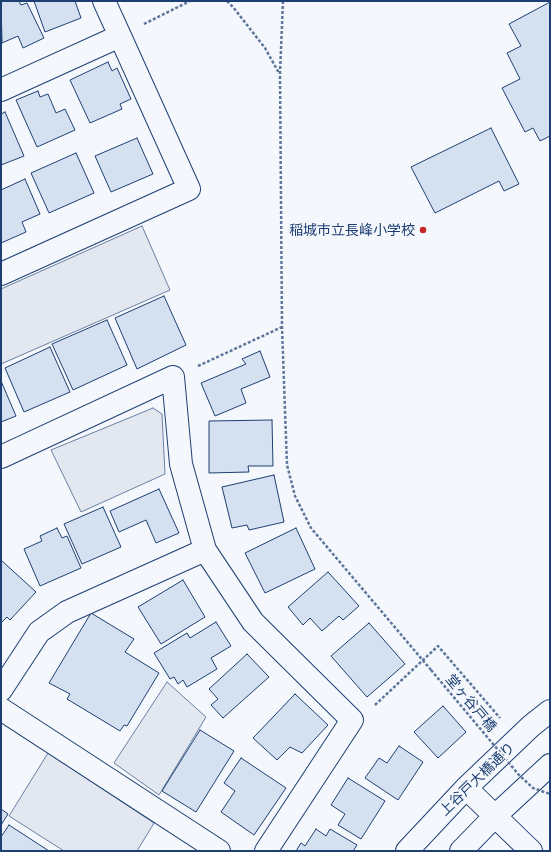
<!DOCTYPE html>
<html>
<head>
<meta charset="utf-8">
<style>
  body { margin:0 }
  #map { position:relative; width:551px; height:852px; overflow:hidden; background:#f4f7fb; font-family:Ubuntu,sans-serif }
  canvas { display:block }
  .frame { position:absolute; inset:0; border:2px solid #1d3f73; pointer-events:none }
</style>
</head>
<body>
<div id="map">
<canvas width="551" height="852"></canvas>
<div class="frame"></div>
</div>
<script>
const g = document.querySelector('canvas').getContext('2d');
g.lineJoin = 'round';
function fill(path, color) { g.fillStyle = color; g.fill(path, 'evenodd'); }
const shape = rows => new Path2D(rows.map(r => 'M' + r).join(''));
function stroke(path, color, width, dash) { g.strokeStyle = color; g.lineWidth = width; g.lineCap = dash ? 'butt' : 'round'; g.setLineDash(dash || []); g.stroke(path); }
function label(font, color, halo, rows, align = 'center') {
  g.font = font + ' Ubuntu,"Noto Sans JP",sans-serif'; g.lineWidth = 3; g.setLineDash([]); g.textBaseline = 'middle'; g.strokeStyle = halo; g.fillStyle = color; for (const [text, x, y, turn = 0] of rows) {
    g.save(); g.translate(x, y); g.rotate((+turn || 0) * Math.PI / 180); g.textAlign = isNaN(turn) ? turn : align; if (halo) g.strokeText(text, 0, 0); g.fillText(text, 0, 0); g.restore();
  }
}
const parking = shape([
  [142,226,170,290,1,364,1,289,142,226],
  [153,408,162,414,165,474,81,512,51,450,153,408],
  [167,682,206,717,159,795,114,763,167,682],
  [48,753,154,823,137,851,64,851,9,816,48,753]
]);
fill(parking, '#e3e8f0');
stroke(parking, '#687fa3', 1);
const building = shape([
  [4,1,19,1,21,5,27,3,44,38,23,48,18,36,2,43,1,2,4,1],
  [34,1,75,1,81,18,45,32,34,1],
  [550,2,550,136,540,141,533,128,525,132,502,88,520,79,507,53,521,46,509,24,550,2],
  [108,62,112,71,117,68,131,99,120,104,122,109,90,123,70,80,108,62],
  [38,91,40,97,48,94,56,113,65,109,75,130,37,147,16,100,38,91],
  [5,112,24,156,1,165,1,114,5,112],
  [491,128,519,184,504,191,499,181,435,213,411,167,491,128],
  [137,138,153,174,111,192,95,156,137,138],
  [76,153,94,193,49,213,31,173,76,153],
  [25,179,40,214,22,222,26,232,1,243,1,190,25,179],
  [164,296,186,345,137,369,115,318,164,296],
  [107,320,127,365,73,390,52,344,107,320],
  [50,347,70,392,24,412,5,368,50,347],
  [260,351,270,377,241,389,246,403,215,416,201,383,246,364,242,359,260,351],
  [1,381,16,416,1,422,1,381],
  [272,420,273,466,248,466,249,472,209,473,209,421,272,420],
  [274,475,284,522,249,530,247,525,232,528,222,487,274,475],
  [159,489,179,533,156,543,146,520,119,532,110,511,159,489],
  [103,507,121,547,82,564,64,524,103,507],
  [57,528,62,538,67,536,81,568,40,586,24,549,42,541,40,536,57,528],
  [296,528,315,569,265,593,245,553,296,528],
  [1,560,36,592,10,620,7,617,1,623,1,560],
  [328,572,359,606,343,620,339,616,322,631,310,618,303,625,288,607,328,572],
  [183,580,205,617,161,644,138,607,183,580],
  [91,613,134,639,125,652,159,673,127,726,124,725,120,731,67,699,70,694,49,683,91,613],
  [216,622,231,646,211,658,217,669,187,687,183,680,178,684,174,677,170,679,154,653,187,633,190,638,216,622],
  [369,623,405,664,367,697,331,656,369,623],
  [247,654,269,677,223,718,211,705,218,699,209,689,247,654],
  [295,694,328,725,302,753,290,747,277,760,253,738,295,694],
  [443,706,466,732,438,758,414,732,443,706],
  [200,730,234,751,196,812,162,791,200,730],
  [399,746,423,762,398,800,365,778,379,758,387,763,399,746],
  [241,758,286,788,254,835,221,812,235,791,224,783,241,758],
  [348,778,385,801,361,839,338,825,345,814,331,805,348,778],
  [1,809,8,814,1,825,1,809],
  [9,825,49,851,1,851,1,837,9,825],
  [316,829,326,836,330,829,357,845,353,851,296,851,301,843,305,846,316,829]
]);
fill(building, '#d5e0f0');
stroke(building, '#1d3f73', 1);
const minor = shape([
  [104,1,120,36],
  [1,90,120,36,189,189,1,274],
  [1,457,173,377,181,464,205,550,67,612,39,632,1,690],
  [205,550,253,622,352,720,266,851],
  [1,709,219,851],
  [466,788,531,851],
  [407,851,466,788,531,726,550,711],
  [461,851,495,816,550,765]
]);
stroke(minor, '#1d3f73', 24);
stroke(shape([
  [227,1,233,7,265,48,279,73],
  [283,1,280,73,282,327,287,465,295,496,311,528,431,670],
  [144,24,190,1],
  [198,366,282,327],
  [375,705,438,646,500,718]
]), '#5e769c', 2.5, [3, 2]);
stroke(minor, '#f4f7fb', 22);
stroke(shape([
  [431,670,519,775,533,788,550,794]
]), '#5e769c', 2.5, [3, 2]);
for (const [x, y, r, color] of [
  [423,230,4,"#c62828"]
]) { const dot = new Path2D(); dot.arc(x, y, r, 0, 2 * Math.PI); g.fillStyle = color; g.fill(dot); stroke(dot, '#f4f7fb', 1.5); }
label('14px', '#1d3f73', '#f4f7fb', [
  ["稲城市立長峰小学校",415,230]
], 'right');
label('14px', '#1d3f73', '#f4f7fb', [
  ["堂ヶ谷戸橋",471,703,50],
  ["上谷戸大橋通り",477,779,-44]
]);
</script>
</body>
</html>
